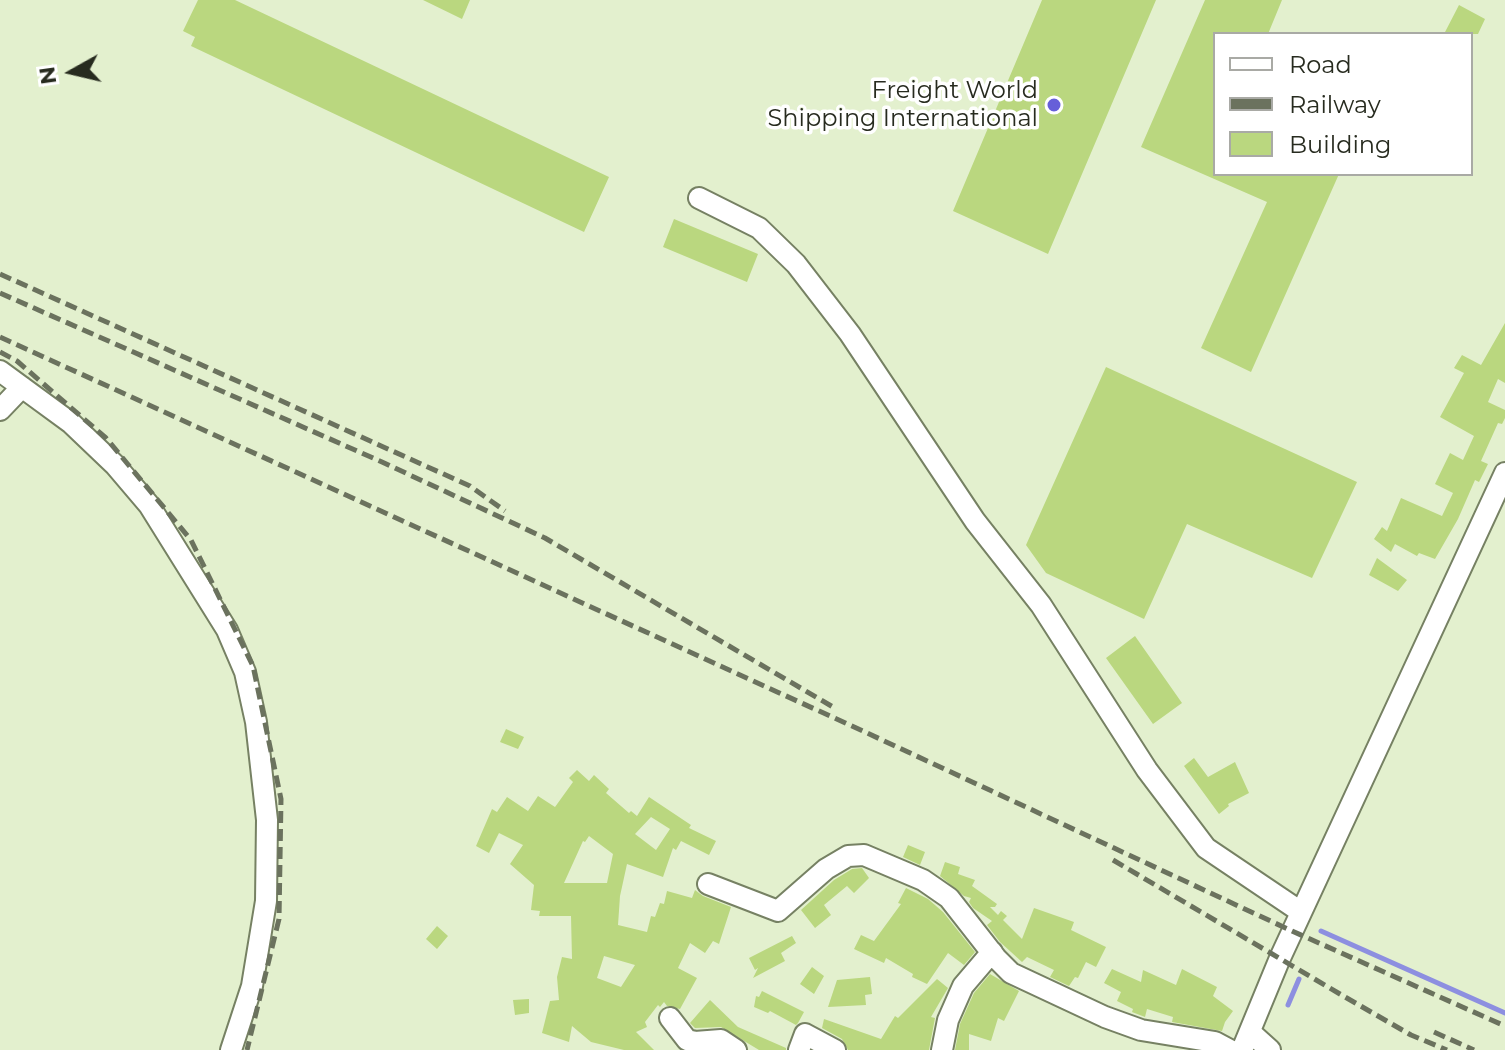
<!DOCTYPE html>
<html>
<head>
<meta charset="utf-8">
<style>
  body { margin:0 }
  #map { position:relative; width:1505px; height:1050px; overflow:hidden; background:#e3f0ce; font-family:Montserrat,sans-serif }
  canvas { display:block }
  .legend { position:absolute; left:1213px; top:32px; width:260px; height:144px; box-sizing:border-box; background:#fff; border:2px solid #a9aaa5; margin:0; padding:10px 14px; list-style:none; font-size:24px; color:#272b1f }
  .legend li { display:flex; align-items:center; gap:16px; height:40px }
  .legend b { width:40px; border:2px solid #a9aaa5 }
  .north { position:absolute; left:32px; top:32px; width:80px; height:80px; -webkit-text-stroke:6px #fff; paint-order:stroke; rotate:262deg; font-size:22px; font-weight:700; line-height:32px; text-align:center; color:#272b1f }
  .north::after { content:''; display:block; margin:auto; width:28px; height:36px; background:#272b1f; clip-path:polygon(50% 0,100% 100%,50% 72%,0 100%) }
</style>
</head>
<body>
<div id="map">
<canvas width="1505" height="1050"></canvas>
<ul class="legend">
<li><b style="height:10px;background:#fff"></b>Road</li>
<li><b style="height:10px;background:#6b725e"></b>Railway</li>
<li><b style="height:22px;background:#bad77f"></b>Building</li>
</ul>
<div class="north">N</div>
</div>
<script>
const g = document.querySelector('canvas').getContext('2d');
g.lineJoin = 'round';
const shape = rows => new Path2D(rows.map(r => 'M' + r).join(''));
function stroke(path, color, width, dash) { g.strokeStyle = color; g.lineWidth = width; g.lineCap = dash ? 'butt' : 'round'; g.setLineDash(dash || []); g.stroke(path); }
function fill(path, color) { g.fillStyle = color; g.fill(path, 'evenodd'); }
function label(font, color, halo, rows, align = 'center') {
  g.font = font + ' Montserrat,sans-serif'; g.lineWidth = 7; g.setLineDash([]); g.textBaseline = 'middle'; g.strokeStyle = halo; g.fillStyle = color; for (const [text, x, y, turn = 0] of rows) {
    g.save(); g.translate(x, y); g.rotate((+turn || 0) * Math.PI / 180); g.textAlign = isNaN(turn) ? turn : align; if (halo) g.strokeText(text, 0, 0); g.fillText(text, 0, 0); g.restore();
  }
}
stroke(shape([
  [1321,931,1505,1013],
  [1288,1005,1299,979]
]), '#8d8fe0', 5);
fill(shape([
  [198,0,235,0,609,177,584,232,191,46,195,37,183,31],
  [423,0,470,0,462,19],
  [1042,0,1156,0,1048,254,953,211],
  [1205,0,1282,0,1268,34,1215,34,1215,174,1339,174,1251,372,1201,348,1267,202,1141,147],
  [1459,5,1485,19,1478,34,1444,34],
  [674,219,758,254,747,282,663,247],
  [1505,323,1505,383,1498,379,1488,402,1505,410,1505,418,1502,424,1498,423,1481,461,1488,464,1479,482,1475,480,1458,519,1435,559,1419,553,1417,556,1395,544,1391,552,1374,539,1382,527,1387,531,1401,498,1442,516,1453,493,1435,484,1450,453,1463,460,1474,436,1440,417,1464,373,1454,368,1462,355,1481,365],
  [1106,367,1357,482,1312,578,1187,524,1144,619,1046,573,1026,545],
  [1377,558,1407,580,1398,591,1369,575],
  [1135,636,1182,703,1153,724,1106,658],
  [506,729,524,737,518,749,500,742],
  [1194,758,1208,777,1235,762,1249,793,1228,804,1229,806,1219,814,1184,766],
  [577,770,589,781,594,775,609,789,606,793,629,813,631,811,637,816,649,797,691,825,689,828,716,841,709,855,681,841,676,850,673,848,663,877,627,864,620,896,618,925,647,932,651,916,655,917,660,903,664,904,667,891,692,898,695,890,703,896,731,907,719,944,713,941,705,953,690,943,678,968,697,978,680,1009,667,1006,664,1002,660,1007,658,1005,645,1022,647,1027,636,1032,654,1050,624,1050,591,1042,572,1026,569,1042,542,1033,550,1001,559,1000,557,977,562,957,572,959,571,916,539,916,540,911,531,910,534,885,510,864,523,845,499,833,489,853,476,846,492,809,497,812,507,797,528,811,538,796,555,807,573,782,569,778],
  [651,817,670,829,656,850,635,834],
  [589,836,613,854,607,883,564,883,583,841,585,842],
  [604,956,635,965,621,987,597,978],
  [908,845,925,852,920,865,903,857],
  [945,862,960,867,958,874,975,880,972,886,997,904,995,907,990,907,998,915,1001,911,1007,916,1003,920,1022,939,1034,908,1074,922,1071,930,1106,947,1096,967,1086,962,1078,978,1075,977,1069,986,1050,977,1054,970,1027,957,1022,962,1000,942,987,925,992,921,973,908,969,902,971,898,964,896,940,876],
  [862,868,869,878,854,893,847,886,824,905,831,915,815,928,801,910,834,880,852,869],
  [906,888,928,899,943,912,975,952,964,965,948,953,927,984,912,977,913,974,886,958,884,963,854,949,861,935,874,941,901,904,898,903],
  [437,926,448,936,437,949,426,939],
  [792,936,796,943,781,953,785,961,753,978,758,968,755,970,749,958],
  [812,967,824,976,814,994,800,984],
  [1112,969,1141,982,1143,970,1176,985,1182,969,1217,987,1213,996,1233,1011,1225,1022,1222,1031,1172,1022,1173,1017,1147,1009,1145,1017,1132,1012,1133,1009,1117,1001,1121,992,1104,983],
  [990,974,1019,991,1004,1021,998,1018,991,1041,969,1034,969,1050,955,1050,960,1024,974,993],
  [870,977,872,994,865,995,866,1005,828,1007,837,980],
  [937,979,948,988,931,1017,935,1018,929,1050,848,1050,842,1039,822,1028,824,1019,881,1039,895,1016,898,1018],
  [762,991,804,1012,798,1023,796,1025,770,1011,768,1013,754,1007,756,996,759,997],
  [529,999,529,1013,515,1015,513,1000],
  [710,1000,738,1027,786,1048,786,1050,759,1050,721,1027,695,1028,690,1023]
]), '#bad77f');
const minor = shape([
  [699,198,759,228,796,264,850,334,975,521,1041,605,1147,770,1206,848,1301,912],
  [0,371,71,423,115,465,149,505,227,630,245,672,256,722,267,820,266,901,252,986,231,1050],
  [0,410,22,387],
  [708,884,778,911,826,869,848,856,864,855,923,880,949,898,996,958,1011,973,1105,1017,1141,1030,1215,1042,1230,1050],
  [670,1018,687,1040,695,1042,721,1040,736,1050],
  [1250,1032,1270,1050],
  [799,1050,805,1034,835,1050],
  [942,1050,948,1020,963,986,992,952],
  [1242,1050,1280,958,1505,473]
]);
stroke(minor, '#768163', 24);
stroke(minor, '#fff', 20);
stroke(shape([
  [0,274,470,486,505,511],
  [0,293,382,462,545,538,833,707],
  [0,337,865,732,1292,931,1505,1026],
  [0,352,17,361,106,438,191,540,253,666,281,799,279,919,247,1050],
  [1113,860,1345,997,1411,1035,1447,1050],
  [1434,1032,1474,1050]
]), '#6b725e', 5, [12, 6]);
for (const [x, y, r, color] of [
  [1054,105,8,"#665fd9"]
]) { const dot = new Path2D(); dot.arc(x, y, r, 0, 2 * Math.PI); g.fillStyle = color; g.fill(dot); stroke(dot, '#fff', 3); }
label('24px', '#272b1f', '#fff', [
  ["Freight World",1038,91],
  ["Shipping International",1038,119]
], 'right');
</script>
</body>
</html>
